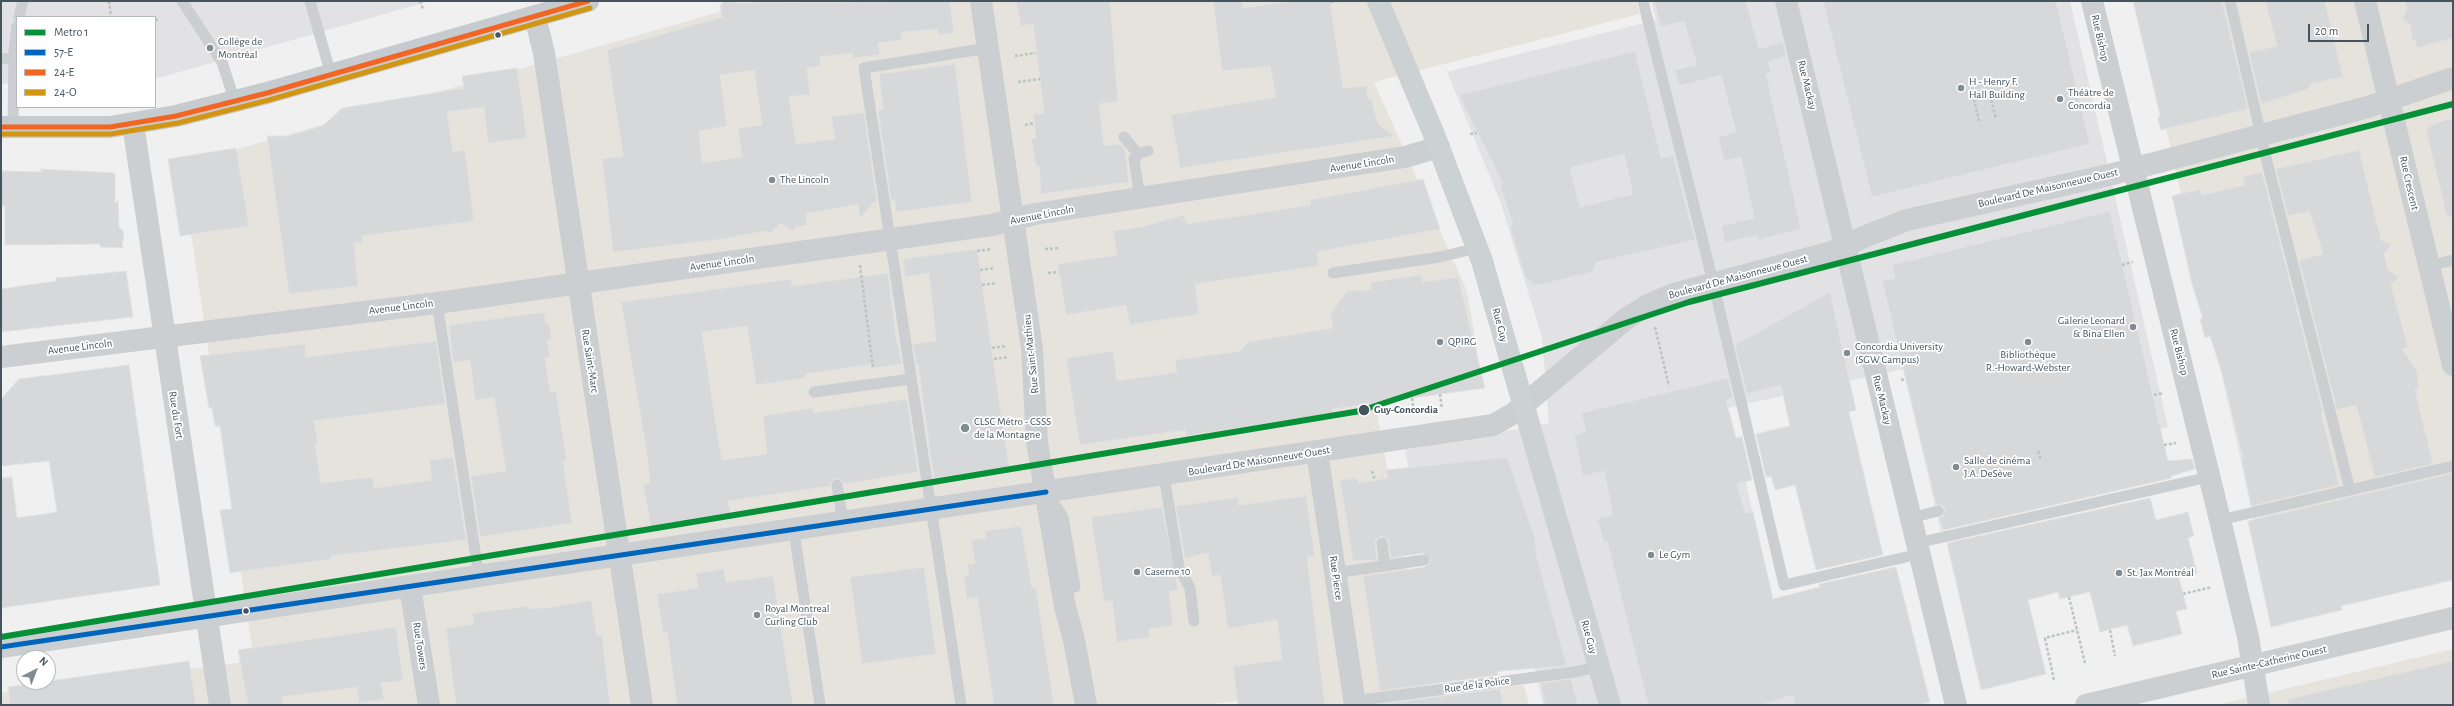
<!DOCTYPE html>
<html>
<head>
<meta charset="utf-8">
<style>
  body { margin:0 }
  #map { position:relative; width:2454px; height:706px; overflow:hidden; background:#f1f0f0; font-family:"Alegreya Sans",sans-serif }
  canvas { display:block }
  .frame { position:absolute; inset:0; border:2px solid #45545f; pointer-events:none }
  .legend { position:absolute; left:16px; top:16px; width:140px; height:92px; box-sizing:border-box; background:#fff; border:1px solid #b5bbbf; margin:0; padding:5px 7px; list-style:none; font-size:12px; color:#45545f }
  .legend li { display:flex; align-items:center; gap:8px; height:20px }
  .legend b { width:20px; border:1px solid #b5bbbf }
  .north { position:absolute; left:16px; top:650px; width:40px; height:40px; box-sizing:border-box; background:#fff; border:1px solid #b5bbbf; border-radius:50%; rotate:42deg; font-size:11px; font-weight:700; line-height:16px; text-align:center; color:#45545f }
  .north::after { content:''; display:block; margin:auto; width:14px; height:18px; background:#818b92; clip-path:polygon(50% 0,100% 100%,50% 72%,0 100%) }
  .scale { position:absolute; left:2308px; top:24px; width:61px; height:18px; box-sizing:border-box; border:2px solid #45545f; border-top:0; padding-left:5px; font-size:12px; line-height:14px; white-space:nowrap; color:#45545f; -webkit-text-stroke:3px #fff; paint-order:stroke }
</style>
</head>
<body>
<div id="map">
<canvas width="2454" height="706"></canvas>
<div class="frame"></div>
<ul class="legend">
<li><b style="height:5px;background:#069037"></b>Metro 1</li>
<li><b style="height:5px;background:#0065bd"></b>57-E</li>
<li><b style="height:5px;background:#f26522"></b>24-E</li>
<li><b style="height:5px;background:#d39613"></b>24-O</li>
</ul>
<div class="north">N</div>
<div class="scale">20 m</div>
</div>
<script>
const g = document.querySelector('canvas').getContext('2d');
g.lineJoin = 'round';
function fill(path, color) { g.fillStyle = color; g.fill(path, 'evenodd'); }
const shape = rows => new Path2D(rows.map(r => 'M' + r).join(''));
function stroke(path, color, width, dash) { g.strokeStyle = color; g.lineWidth = width; g.lineCap = dash ? 'butt' : 'round'; g.setLineDash(dash || []); g.stroke(path); }
function label(font, color, halo, rows, align = 'center') {
  g.font = font + ' "Alegreya Sans",sans-serif'; g.lineWidth = 3.5; g.setLineDash([]); g.textBaseline = 'middle'; g.strokeStyle = halo; g.fillStyle = color; for (const [text, x, y, turn = 0] of rows) {
    g.save(); g.translate(x, y); g.rotate((+turn || 0) * Math.PI / 180); g.textAlign = isNaN(turn) ? turn : align; if (halo) g.strokeText(text, 0, 0); g.fillText(text, 0, 0); g.restore();
  }
}
fill(shape([
  [758,1,1636,1,1640,14,1374,82,1467,291,1481,373,1372,386,1429,694,1524,685,1529,705,1272,705,1270,697,1203,705,1,705,1,693,254,661,181,165],
  [2134,1,2453,1,2453,575,2276,616,2164,119],
  [2453,649,2453,705,2217,705]
]), '#e6e3dd');
fill(shape([
  [1,1,430,1,155,79,155,17,17,17,17,83,1,84],
  [1651,1,2070,1,2168,427,2051,457,2062,503,1941,531,1903,369,1728,408,1773,599,1896,567,1930,702,1916,705,1543,705,1535,668,1451,677,1405,450,1549,423,1542,337,1500,201,1447,72,1656,20]
]), '#e2e1e3');
const building = shape([
  [725,1,736,3,950,1,954,33,938,35,937,29,901,32,902,40,878,43,880,55,853,58,852,53,820,57,820,66,807,68,810,94,789,97,796,144,835,139,831,117,864,112,877,202,874,202,860,218,858,204,806,214,807,225,796,227,792,231,781,223,770,234,766,231,716,240,613,252,602,159,623,156,607,50,722,17,720,5,725,1],
  [754,70,762,125,738,128,742,157,702,163,699,131,727,126,720,75,754,70],
  [1016,1,1110,1,1118,101,1099,104,1104,146,1121,144,1125,149,1129,182,1041,194,1039,166,1036,167,1031,139,1036,138,1033,114,1044,113,1033,24,1021,26,1016,1],
  [1213,1,1242,1,1243,8,1292,1,1330,1,1343,88,1366,86,1368,99,1371,98,1378,124,1395,136,1180,168,1171,115,1276,97,1270,66,1222,71,1213,1],
  [1654,1,1746,1,1759,49,1783,42,1786,56,1768,62,1771,73,1766,74,1801,229,1758,240,1757,235,1725,243,1721,226,1754,218,1741,157,1724,161,1718,137,1736,132,1721,75,1679,86,1675,70,1697,65,1684,21,1661,27,1654,1],
  [1823,1,2056,1,2090,144,1872,197,1823,1],
  [2133,1,2222,1,2248,109,2161,130,2158,119,2160,115,2133,1],
  [2265,1,2325,1,2343,77,2309,84,2310,88,2261,104,2249,52,2277,46,2265,1],
  [2405,1,2453,1,2453,38,2417,48,2415,41,2412,39,2410,24,2402,18,2407,10,2405,1],
  [1635,51,1661,158,1673,155,1695,240,1597,262,1592,272,1539,285,1533,284,1525,276,1510,227,1513,224,1500,185,1503,184,1459,95,1635,51],
  [1624,154,1633,194,1580,207,1570,168,1624,154],
  [955,64,972,202,896,212,895,200,891,201,878,110,883,109,879,74,955,64],
  [517,68,527,138,488,143,484,107,447,112,453,152,465,150,474,221,362,236,363,243,354,243,358,286,289,294,267,136,287,136,313,129,324,125,342,108,464,88,462,76,517,68],
  [2453,118,2453,216,2447,217,2426,130,2435,123,2453,118],
  [236,148,249,226,180,236,168,159,236,148],
  [2359,150,2381,240,2392,245,2384,253,2388,270,2399,277,2391,285,2408,347,2402,349,2417,371,2419,388,2415,390,2433,464,2375,477,2356,405,2337,410,2299,260,2323,254,2316,232,2309,211,2288,216,2276,169,2359,150],
  [41,169,115,173,115,203,118,201,119,227,123,231,124,240,122,242,123,248,100,247,100,244,5,245,5,206,1,206,1,171,41,172,41,169],
  [2262,172,2323,413,2321,413,2339,485,2251,506,2241,458,2243,458,2222,373,2210,336,2205,338,2200,319,2203,319,2192,284,2172,196,2200,189,2202,195,2245,185,2243,177,2262,172],
  [1423,179,1440,229,1317,252,1319,266,1195,284,1199,314,1130,325,1126,305,1066,315,1058,264,1117,255,1113,231,1141,227,1184,215,1187,224,1311,205,1310,200,1423,179],
  [2110,211,2168,461,2192,459,2195,469,2171,476,2172,478,1944,530,1939,518,1943,516,1945,510,1943,506,1936,504,1882,281,1895,278,1892,265,2110,211],
  [977,249,1009,467,934,478,918,364,916,365,913,344,936,341,929,273,905,277,903,259,977,249],
  [126,271,133,317,1,332,1,289,56,281,56,278,126,271],
  [888,273,896,337,902,364,874,368,874,364,805,374,806,378,756,385,747,326,702,332,715,418,722,460,767,454,763,416,813,408,814,413,907,399,918,472,844,484,840,479,836,478,831,482,830,486,728,501,731,514,651,527,643,484,650,483,646,447,621,302,791,279,792,286,888,273],
  [1421,275,1423,282,1458,277,1485,388,1332,409,1333,413,1186,436,1185,430,1080,445,1066,358,1113,351,1117,381,1177,372,1175,360,1240,351,1248,342,1333,328,1330,315,1347,291,1371,290,1371,282,1421,275],
  [1830,292,1856,410,1849,412,1883,555,1816,570,1795,485,1775,490,1771,476,1766,477,1756,434,1790,426,1781,385,1747,394,1735,345,1830,292],
  [544,312,546,324,549,323,552,339,547,340,550,357,545,358,550,392,556,391,567,461,563,461,572,523,480,537,471,476,506,471,494,397,475,400,470,360,453,363,449,325,544,312],
  [436,341,445,404,314,421,318,443,315,444,321,483,372,477,374,488,432,480,429,460,453,457,466,540,331,556,332,559,230,573,220,510,232,509,220,426,215,426,212,408,209,408,200,356,305,344,306,357,436,341],
  [129,365,160,585,1,608,1,478,12,477,17,518,57,512,49,461,1,466,1,399,19,379,129,365],
  [1728,378,1733,398,1726,400,1736,438,1742,437,1752,480,1737,484,1745,513,1753,512,1773,599,1820,587,1819,584,1896,567,1930,702,1917,705,1795,705,1793,695,1761,705,1648,705,1607,541,1604,542,1597,519,1613,515,1604,471,1583,476,1574,435,1586,432,1581,413,1728,378],
  [1507,457,1535,538,1537,558,1567,666,1497,671,1498,675,1380,691,1363,576,1425,567,1430,563,1431,559,1423,553,1391,558,1388,539,1381,536,1375,541,1377,560,1353,561,1340,480,1357,478,1359,483,1388,478,1386,470,1507,457],
  [2453,473,2453,580,2341,606,2342,610,2271,627,2248,521,2453,473],
  [1306,496,1315,556,1307,557,1325,705,1238,705,1233,666,1282,660,1277,620,1228,629,1220,575,1212,576,1208,553,1185,558,1176,506,1239,497,1238,505,1306,496],
  [2150,498,2156,520,2188,512,2194,536,2188,538,2197,573,2179,578,2187,609,2176,611,2182,634,2133,646,2127,625,2100,632,2090,592,2060,599,2058,592,2028,600,2046,674,1981,690,1947,543,2150,498],
  [1162,507,1178,590,1169,592,1173,625,1149,629,1150,637,1117,642,1112,600,1104,602,1091,517,1162,507],
  [1021,526,1032,588,1036,588,1054,705,994,705,977,597,967,599,964,576,969,576,967,565,975,563,971,540,986,538,985,531,1021,526],
  [924,567,936,654,862,664,850,577,924,567],
  [724,569,726,582,773,576,793,705,677,705,667,632,663,632,657,594,698,588,696,573,724,569],
  [591,600,597,635,602,635,610,705,456,705,446,628,474,624,472,613,530,606,530,609,551,607,591,600],
  [396,627,403,681,381,683,384,699,359,703,357,687,282,697,283,705,248,705,238,650,396,627],
  [189,661,196,705,10,705,8,687,189,661],
  [2453,661,2453,705,2288,705,2288,699,2453,661],
  [1571,679,1578,705,1545,705,1541,683,1571,679],
  [1500,689,1503,705,1382,704,1500,689]
]);
fill(building, '#d7d8da');
stroke(building, '#e2e2e3', 1);
stroke(shape([
  [109,1,111,17],
  [420,1,423,9],
  [1330,2,1342,1],
  [155,20,159,19],
  [1015,56,1036,53],
  [1018,82,1040,79],
  [1990,95,1996,119],
  [1974,99,1979,121],
  [1025,125,1034,123],
  [1470,134,1477,133],
  [1045,249,1060,248],
  [977,251,992,249],
  [860,265,873,368],
  [2122,265,2133,262],
  [980,270,995,268],
  [1048,273,1059,272],
  [982,285,997,283],
  [1655,327,1669,386],
  [992,348,1006,346],
  [994,359,1008,357],
  [1901,380,1905,379],
  [1440,394,1442,409],
  [2154,395,2164,393],
  [1412,398,1414,413],
  [2164,445,2176,443],
  [2038,451,2041,460],
  [1372,471,1375,480],
  [2183,594,2212,587],
  [2069,597,2085,663],
  [2110,630,2115,656],
  [2054,680,2045,638,2077,630]
]), '#b8c6c1', 2.5, [3, 2]);
stroke(shape([
  [182,1,222,62,235,102],
  [310,1,331,75],
  [1643,1,1713,282,1784,585,1919,554],
  [2230,1,2268,166,2350,490],
  [19,17,23,1],
  [1,59,14,58],
  [13,127,14,51,17,26],
  [1124,137,1138,154],
  [1140,198,1134,159,1140,153,1148,151],
  [2428,266,2453,260],
  [1333,273,1440,257,1477,248],
  [437,303,479,577],
  [814,392,911,379],
  [1164,475,1179,568,1190,588,1194,621],
  [837,485,843,523],
  [1052,500,1063,517,1075,587],
  [1911,518,1938,511],
  [2220,520,2453,466],
  [794,531,820,705],
  [1382,543,1385,566],
  [1917,543,2209,477],
  [1335,573,1424,560],
  [1354,701,1574,672,1598,667],
  [961,705,864,68,988,48]
]), '#cccfd1', 11);
stroke(shape([
  [981,1,1032,349,1037,442,1042,472,1065,607,1074,640,1086,705],
  [1786,1,1956,705],
  [2092,1,2220,520,2248,637,2259,705],
  [1,357,437,303,992,225,1035,214,1405,157,1439,147],
  [1317,452,1355,705],
  [410,587,429,705]
]), '#cccfd1', 22);
stroke(shape([
  [2365,1,2453,365],
  [535,17,544,53,642,705],
  [133,124,220,705],
  [1,647,1493,425,1514,413,1627,318,1648,305,1674,294,1832,252,1866,236,1907,220,2113,174,2368,107,2453,78],
  [2086,705,2453,618]
]), '#cccfd1', 22);
stroke(shape([
  [1378,1,1433,132,1482,261,1610,705]
]), '#ccd1d3', 22);
stroke(shape([
  [1,127,110,127,176,116,267,93,588,1]
]), '#c6cbcf', 22);
stroke(shape([
  [1,647,1046,492]
]), '#0065bd', 5);
stroke(shape([
  [1,127,110,127,176,116,267,93,588,1]
]), '#f26522', 5);
stroke(shape([
  [1,134,111,134,178,123,269,100,590,8]
]), '#d39613', 5);
stroke(shape([
  [1,637,1360,411,1689,302,2453,104]
]), '#069037', 6);
for (const [x, y, r, color] of [
  [498,35,3.5,"#45545f"],
  [210,48,4,"#818b92"],
  [1961,88,4,"#818b92"],
  [2060,99,4,"#818b92"],
  [772,180,4,"#818b92"],
  [2133,327,4,"#818b92"],
  [1440,342,4,"#818b92"],
  [2028,342,4,"#818b92"],
  [1847,353,4,"#818b92"],
  [1364,410,6,"#45545f"],
  [965,428,5,"#818b92"],
  [1956,467,4,"#818b92"],
  [1651,555,4,"#818b92"],
  [1137,572,4,"#818b92"],
  [2119,573,4,"#818b92"],
  [246,611,3.5,"#45545f"],
  [757,615,4,"#818b92"]
]) { const dot = new Path2D(); dot.arc(x, y, r, 0, 2 * Math.PI); g.fillStyle = color; g.fill(dot); stroke(dot, '#fff', 1.5); }
label('11px', '#45545f', '#fff', [
  ["Rue Bishop",2100,38,77],
  ["Rue Mackay",1807,85,76],
  ["Avenue Lincoln",1362,164,-9],
  ["Rue Crescent",2409,183,77],
  ["Boulevard De Maisonneuve Ouest",2048,188,-13],
  ["Avenue Lincoln",1042,215,-11],
  ["Avenue Lincoln",722,263,-8],
  ["Boulevard De Maisonneuve Ouest",1738,277,-15],
  ["Avenue Lincoln",401,307,-7],
  ["Rue Guy",1500,325,75],
  ["Avenue Lincoln",80,347,-7],
  ["Rue Bishop",2179,352,76],
  ["Rue Saint-Mathieu",1031,354,-96],
  ["Rue Saint-Marc",590,361,81],
  ["Rue Mackay",1882,400,76],
  ["Rue du Fort",176,415,81],
  ["Boulevard De Maisonneuve Ouest",1259,461,-9],
  ["Rue Pierce",1336,578,82],
  ["Rue Guy",1589,637,74],
  ["Rue Towers",420,646,81],
  ["Rue Sainte-Catherine Ouest",2269,662,-13],
  ["Rue de la Police",1477,685,-8]
]);
label('11px', '#45545f', '#fff', [
  ["Collège de",218,42],
  ["Montréal",218,55],
  ["H - Henry F.",1969,82],
  ["Hall Building",1969,95],
  ["Théâtre de",2068,93],
  ["Concordia",2068,106],
  ["The Lincoln",780,180],
  ["Galerie Leonard",2125,321,"right"],
  ["& Bina Ellen",2125,334,"right"],
  ["QPIRG",1448,342],
  ["Concordia University",1855,347],
  ["(SGW Campus)",1855,360],
  ["Bibliothèque",2028,355,"center"],
  ["R.-Howard-Webster",2028,368,"center"],
  ["CLSC Métro - CSSS",974,422],
  ["de la Montagne",974,435],
  ["Salle de cinéma",1964,461],
  ["J.A. DeSève",1964,474],
  ["Le Gym",1659,555],
  ["Caserne 10",1145,572],
  ["St. Jax Montréal",2127,573],
  ["Royal Montreal",765,609],
  ["Curling Club",765,622]
], 'left');
label('bold 11px', '#45545f', '#fff', [
  ["Guy-Concordia",1374,410]
], 'left');
</script>
</body>
</html>
